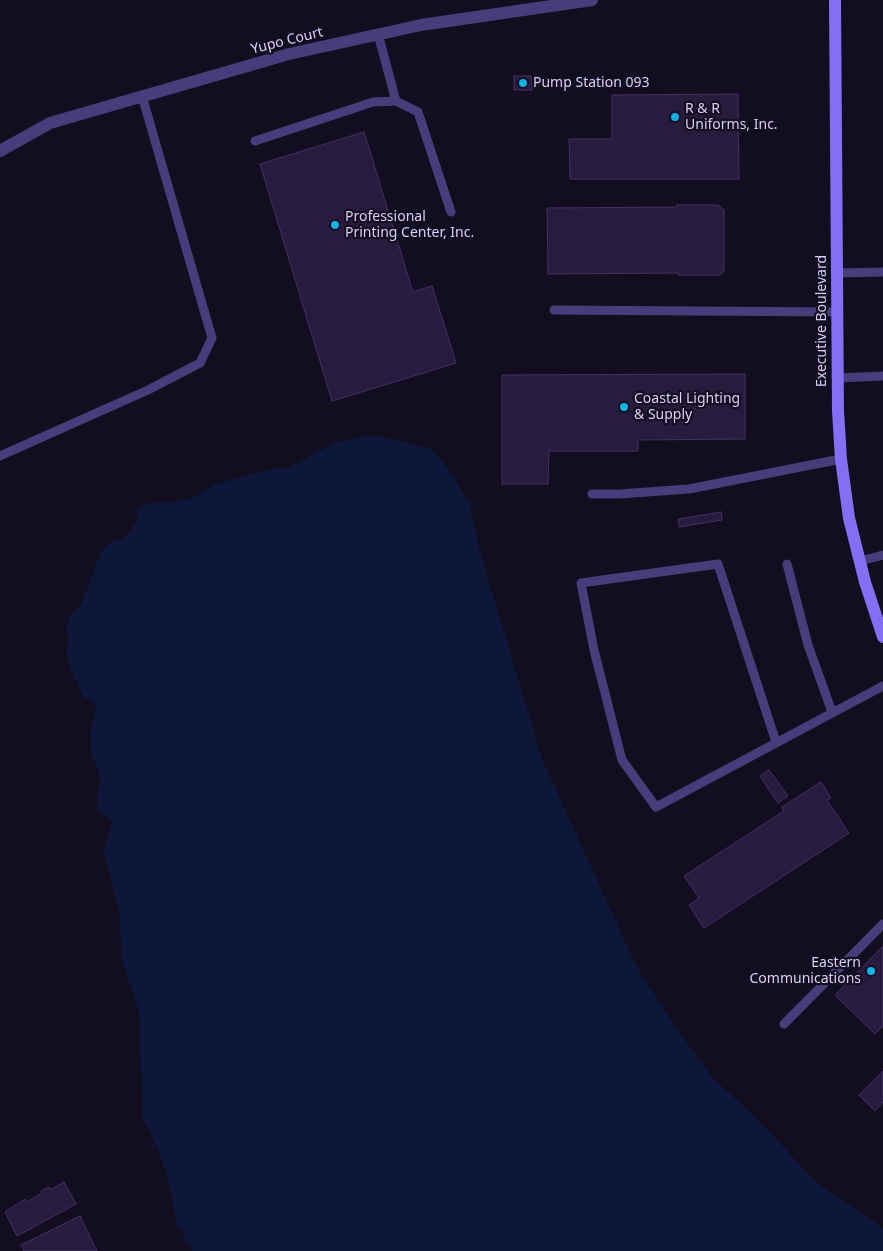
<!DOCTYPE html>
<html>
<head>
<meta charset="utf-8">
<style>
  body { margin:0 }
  canvas { display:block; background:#130e1f }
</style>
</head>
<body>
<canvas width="883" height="1251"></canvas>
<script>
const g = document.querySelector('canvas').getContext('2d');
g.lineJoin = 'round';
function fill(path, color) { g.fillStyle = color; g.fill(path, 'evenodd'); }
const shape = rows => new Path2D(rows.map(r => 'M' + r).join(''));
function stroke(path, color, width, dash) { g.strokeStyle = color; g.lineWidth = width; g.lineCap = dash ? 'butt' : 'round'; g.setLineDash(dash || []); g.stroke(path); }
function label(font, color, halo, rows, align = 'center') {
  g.font = font + ' "Noto Sans",sans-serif'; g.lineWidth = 4.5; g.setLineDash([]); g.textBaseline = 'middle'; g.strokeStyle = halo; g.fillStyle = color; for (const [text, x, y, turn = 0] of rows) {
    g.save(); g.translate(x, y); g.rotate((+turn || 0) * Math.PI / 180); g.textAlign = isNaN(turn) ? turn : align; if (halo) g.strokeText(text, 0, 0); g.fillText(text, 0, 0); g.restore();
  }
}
fill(shape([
  [380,436,432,449,451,472,471,507,478,546,542,759,636,966,681,1035,713,1078,759,1121,816,1182,883,1228,883,1251,193,1251,176,1223,171,1190,160,1154,143,1119,139,1011,123,964,119,912,104,851,113,820,99,813,97,794,101,778,91,751,91,732,96,704,83,696,74,676,66,655,69,641,66,630,71,614,81,605,101,552,110,542,125,538,136,523,139,507,151,502,172,503,193,498,213,485,270,469,288,468,335,443,358,437]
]), '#0d1739');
const building = shape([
  [514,76,531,76,532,90,514,90,514,76],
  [738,94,739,179,570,179,569,139,612,139,612,95,738,94],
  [364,132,413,292,432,286,456,363,332,401,260,164,364,132],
  [677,205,718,205,724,210,724,270,720,275,678,275,678,273,548,274,547,208,677,207,677,205],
  [745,374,745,439,638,440,638,451,549,451,548,484,502,484,502,375,745,374],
  [721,512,722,520,679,527,678,519,721,512],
  [769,770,788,796,778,803,760,776,769,770],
  [821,782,831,798,827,800,849,833,704,928,689,905,699,898,684,876,784,811,782,807,821,782],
  [883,946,883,1026,875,1034,835,995,883,946],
  [883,1071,883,1102,875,1111,859,1095,883,1071],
  [64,1182,76,1204,17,1236,5,1212,25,1199,27,1202,42,1193,41,1191,49,1187,50,1190,64,1182],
  [80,1216,97,1251,24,1251,21,1245,80,1216]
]);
fill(building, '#271c3e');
stroke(building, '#432f68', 1);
stroke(shape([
  [378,34,396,101],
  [255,141,373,102,396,101,418,112,451,212],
  [837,273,883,272],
  [554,310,837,312],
  [838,378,883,376],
  [0,456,148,390,200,363,212,338,142,96],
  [592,494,619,494,689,489,841,459],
  [860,561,883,555],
  [787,564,808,645,832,712],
  [776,742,718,564,581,583,594,650,622,760,656,807,883,686],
  [784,1024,883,924]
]), '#473d7a', 9);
stroke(shape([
  [0,151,50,123,289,54,421,25,592,0]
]), '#473d7a', 12);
stroke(shape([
  [835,0,838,411,841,459,849,518,865,582,883,637]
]), '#846ef4', 12);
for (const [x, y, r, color] of [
  [523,83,5,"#12b2e5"],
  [675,117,5,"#12b2e5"],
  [335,225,5,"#12b2e5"],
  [624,407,5,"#12b2e5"],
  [871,971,5,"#12b2e5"]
]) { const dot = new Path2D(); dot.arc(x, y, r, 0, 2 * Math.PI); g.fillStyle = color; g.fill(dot); stroke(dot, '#130e1f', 2); }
label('14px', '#dacffb', '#130e1f', [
  ["Yupo Court",287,41,-14],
  ["Executive Boulevard",822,321,-90]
]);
label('14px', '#dacffb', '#130e1f', [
  ["Pump Station 093",533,83],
  ["R & R",685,109],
  ["Uniforms, Inc.",685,125],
  ["Professional",345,217],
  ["Printing Center, Inc.",345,233],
  ["Coastal Lighting",634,399],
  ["& Supply",634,415],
  ["Eastern",861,963,"right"],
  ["Communications",861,979,"right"]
], 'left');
</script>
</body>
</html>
